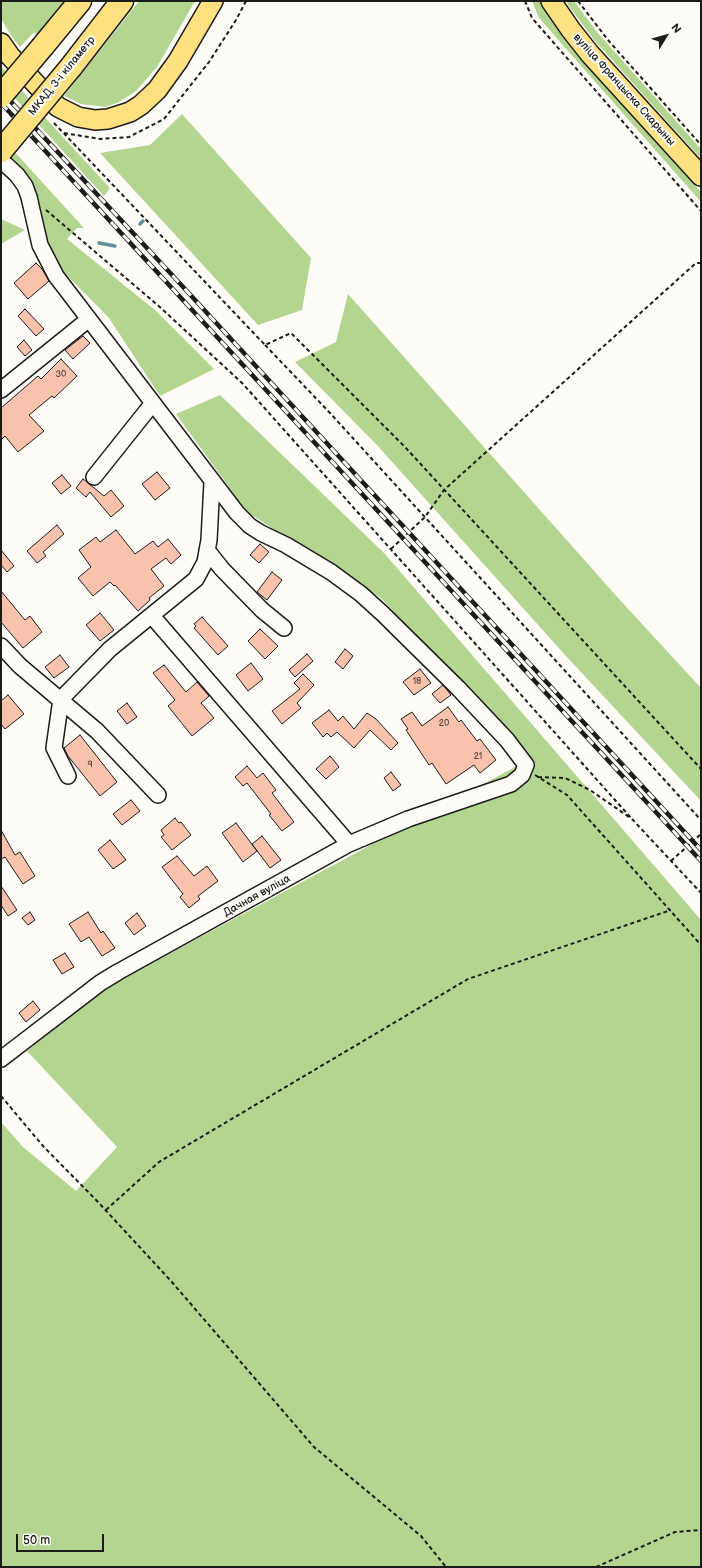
<!DOCTYPE html>
<html>
<head>
<meta charset="utf-8">
<style>
  body { margin:0 }
  #map { position:relative; width:702px; height:1568px; overflow:hidden; background:#fdfcf7; font-family:"Balsamiq Sans",sans-serif }
  canvas { display:block }
  .frame { position:absolute; inset:0; border:2px solid #1c1c1c; pointer-events:none }
  .north { position:absolute; left:646px; top:16px; width:40px; height:40px; -webkit-text-stroke:3px #fdfcf7; paint-order:stroke; rotate:53deg; font-size:11px; font-weight:700; line-height:16px; text-align:center; color:#1c1c1c }
  .north::after { content:''; display:block; margin:auto; width:14px; height:18px; background:#1c1c1c; clip-path:polygon(50% 0,100% 100%,50% 72%,0 100%) }
  .scale { position:absolute; left:16px; top:1534px; width:88px; height:18px; box-sizing:border-box; border:2px solid #1c1c1c; border-top:0; padding-left:5px; font-size:12px; line-height:14px; white-space:nowrap; color:#1c1c1c; -webkit-text-stroke:3px #fdfcf7; paint-order:stroke }
</style>
</head>
<body>
<div id="map">
<canvas width="702" height="1568"></canvas>
<div class="frame"></div>
<div class="north">N</div>
<div class="scale">50 m</div>
</div>
<script>
const g = document.querySelector('canvas').getContext('2d');
g.lineJoin = 'round';
function fill(path, color) { g.fillStyle = color; g.fill(path, 'evenodd'); }
const shape = rows => new Path2D(rows.map(r => 'M' + r).join(''));
function stroke(path, color, width, dash) { g.strokeStyle = color; g.lineWidth = width; g.lineCap = dash ? 'butt' : 'round'; g.setLineDash(dash || []); g.stroke(path); }
function label(font, color, halo, rows, align = 'center') {
  g.font = font + ' "Balsamiq Sans",sans-serif'; g.lineWidth = 4; g.setLineDash([]); g.textBaseline = 'middle'; g.strokeStyle = halo; g.fillStyle = color; for (const [text, x, y, turn = 0] of rows) {
    g.save(); g.translate(x, y); g.rotate((+turn || 0) * Math.PI / 180); g.textAlign = isNaN(turn) ? turn : align; if (halo) g.strokeText(text, 0, 0); g.fillText(text, 0, 0); g.restore();
  }
}
fill(shape([
  [1,1,65,1,37,36,34,32,20,47,12,37,1,19],
  [139,1,195,1,157,67,136,91,119,102,106,107,81,104,64,96],
  [532,1,543,1,616,94,701,192,701,202,539,18],
  [567,1,574,1,597,32,701,149,701,159,594,40,568,5],
  [1,66,50,123,110,188,104,196,1,83],
  [182,114,311,258,302,310,258,325,100,153,150,145],
  [1,137,84,228,77,228,67,239,155,310,214,369,160,396,109,318,52,260,29,180,18,165,1,147],
  [1,219,25,230,1,244],
  [348,294,619,599,701,688,701,801,566,656,376,444,295,362,336,342],
  [220,395,384,553,701,920,701,1567,1,1567,1,1122,23,1147,76,1191,117,1147,27,1051,104,989,528,760,381,598,247,512,176,414]
]), '#b4d58f');
stroke(shape([
  [140,224,143,221],
  [99,243,115,246]
]), '#608f99', 3.5);
const building = shape([
  [36,263,42,269,49,281,28,299,14,283,36,263],
  [25,309,44,329,36,336,18,316,25,309],
  [83,336,90,343,73,359,65,350,83,336],
  [24,340,32,350,25,356,17,347,24,340],
  [61,359,77,376,54,398,52,396,29,415,44,431,18,452,5,436,1,440,1,408,38,376,41,379,61,359],
  [157,472,170,488,155,500,142,484,157,472],
  [62,475,71,486,61,494,52,483,62,475],
  [83,479,104,496,111,490,124,506,111,517,90,492,86,497,76,488,83,479],
  [57,525,64,534,43,552,46,556,37,563,27,551,57,525],
  [116,530,135,554,153,541,158,547,168,539,181,555,171,564,166,558,151,569,164,586,149,598,150,600,138,611,115,585,114,586,110,582,93,596,78,578,91,567,79,550,96,537,100,542,116,530],
  [260,544,269,552,259,563,250,555,260,544],
  [1,550,14,566,7,572,1,565,1,550],
  [272,572,282,580,267,600,257,592,272,572],
  [1,591,25,620,30,616,42,632,23,648,1,622,1,591],
  [100,613,114,630,100,641,86,625,100,613],
  [202,617,228,646,218,655,194,628,196,626,194,624,202,617],
  [260,629,278,646,265,659,248,641,260,629],
  [345,649,353,656,343,669,335,662,345,649],
  [307,654,313,661,295,677,289,670,307,654],
  [60,655,69,667,54,678,45,667,60,655],
  [251,663,263,679,248,691,236,675,251,663],
  [164,665,186,692,197,682,209,696,201,703,214,718,192,736,168,706,175,700,153,673,164,665],
  [420,669,431,683,414,695,403,682,420,669],
  [303,674,314,685,297,703,301,708,282,724,272,711,300,689,294,683,303,674],
  [443,685,451,695,440,703,432,694,443,685],
  [8,695,24,714,5,729,1,724,1,701,8,695],
  [127,703,137,717,127,724,117,711,127,703],
  [448,707,459,722,461,720,477,741,480,739,496,760,480,773,474,765,446,784,432,763,429,765,406,730,408,729,401,719,412,712,422,726,448,707],
  [329,710,338,721,343,716,354,729,367,713,376,719,398,743,391,750,370,730,354,748,337,732,331,737,327,733,323,737,312,723,329,710],
  [80,735,117,782,100,796,68,756,64,748,80,735],
  [330,756,339,767,326,779,316,769,330,756],
  [247,766,257,778,263,773,276,790,272,793,294,822,282,831,269,815,271,814,247,783,243,786,235,777,247,766],
  [391,772,401,785,393,791,384,778,391,772],
  [131,800,140,811,122,825,113,814,131,800],
  [175,818,179,823,181,822,191,835,172,850,161,837,164,835,161,830,175,818],
  [236,823,257,851,243,862,222,833,236,823],
  [1,830,15,855,20,852,35,876,23,884,5,857,1,859,1,830],
  [262,836,281,860,270,868,252,844,262,836],
  [110,840,126,860,113,869,98,850,110,840],
  [177,856,194,876,207,866,218,881,198,896,200,899,189,908,180,897,183,894,162,867,177,856],
  [1,886,17,910,8,916,1,905,1,886],
  [30,912,35,920,28,925,22,918,30,912],
  [88,912,101,933,103,931,115,948,102,956,89,937,81,942,69,924,88,912],
  [137,913,146,926,134,935,125,923,137,913],
  [65,953,74,967,62,974,53,960,65,953],
  [33,1001,40,1010,26,1022,19,1013,33,1001]
]);
fill(building, '#f9c2ac');
stroke(building, '#1c1c1c', 1);
const minor = shape([
  [1,160,17,175,25,186,29,197,40,245,56,276,237,513,250,526,261,533,286,545,331,572,361,594,383,614,458,688,507,740,526,765,522,775,511,784,408,819,349,844,118,972,100,983,1,1059],
  [1,390,89,319],
  [94,477,153,403],
  [207,550,222,569,262,610,284,628],
  [152,616,349,844],
  [1,646,20,666,97,731,158,795],
  [68,776,54,748,61,699,110,649,196,579,205,562,209,540,212,482]
]);
const major = shape([
  [551,1,571,30,590,54,701,176],
  [1,43,10,56,35,83,58,107,78,117,95,120,108,119,130,112,141,105,157,90,178,61,213,1]
]);
const highway = shape([
  [43,46,80,1],
  [71,67,122,1]
]);
stroke(minor, '#1c1c1c', 18);
stroke(major, '#1c1c1c', 22);
stroke(highway, '#1c1c1c', 25);
stroke(shape([
  [525,1,532,18,701,211],
  [578,1,608,40,701,145],
  [54,123,265,345,291,333,405,447,701,769],
  [64,133,100,139,129,137,164,119,209,62,236,20,246,1],
  [46,210,161,308,243,384,632,819],
  [265,345,330,413,701,820],
  [391,549,425,517,444,490,696,263,701,263],
  [535,775,567,795,701,945],
  [538,777,565,778,590,790,629,817],
  [632,819,701,893],
  [671,861,701,834],
  [1,1096,43,1146,98,1202,171,1281,314,1447,421,1536,446,1567],
  [106,1210,159,1162,468,979,671,910],
  [596,1567,675,1532,701,1530]
]), '#1c1c1c', 2, [4, 3]);
stroke(minor, '#fdfcf7', 15);
stroke(major, '#fde080', 19);
stroke(highway, '#fde080', 22);
const rail = shape([
  [1,91,173,276,701,850],
  [1,103,701,861]
]);
stroke(rail, '#1c1c1c', 4.5);
stroke(rail, '#fdfcf7', 3, [9]);
const highwayBridge = shape([
  [1,96,43,46],
  [1,151,71,67]
]);
stroke(highwayBridge, '#1c1c1c', 25, []);
stroke(highwayBridge, '#fde080', 22);
label('9px', '#534640', null, [
  ["30",61,375],
  ["18",417,682],
  ["20",444,724],
  ["21",478,757],
  ["9",90,765]
]);
label('11px', '#1c1c1c', '#fdfcf7', [
  ["МКАД, 3-і кіламетр",62,76,-51],
  ["вуліца Францыска Скарыны",624,90,48],
  ["Дачная вуліца",257,896,-29]
]);
</script>
</body>
</html>
